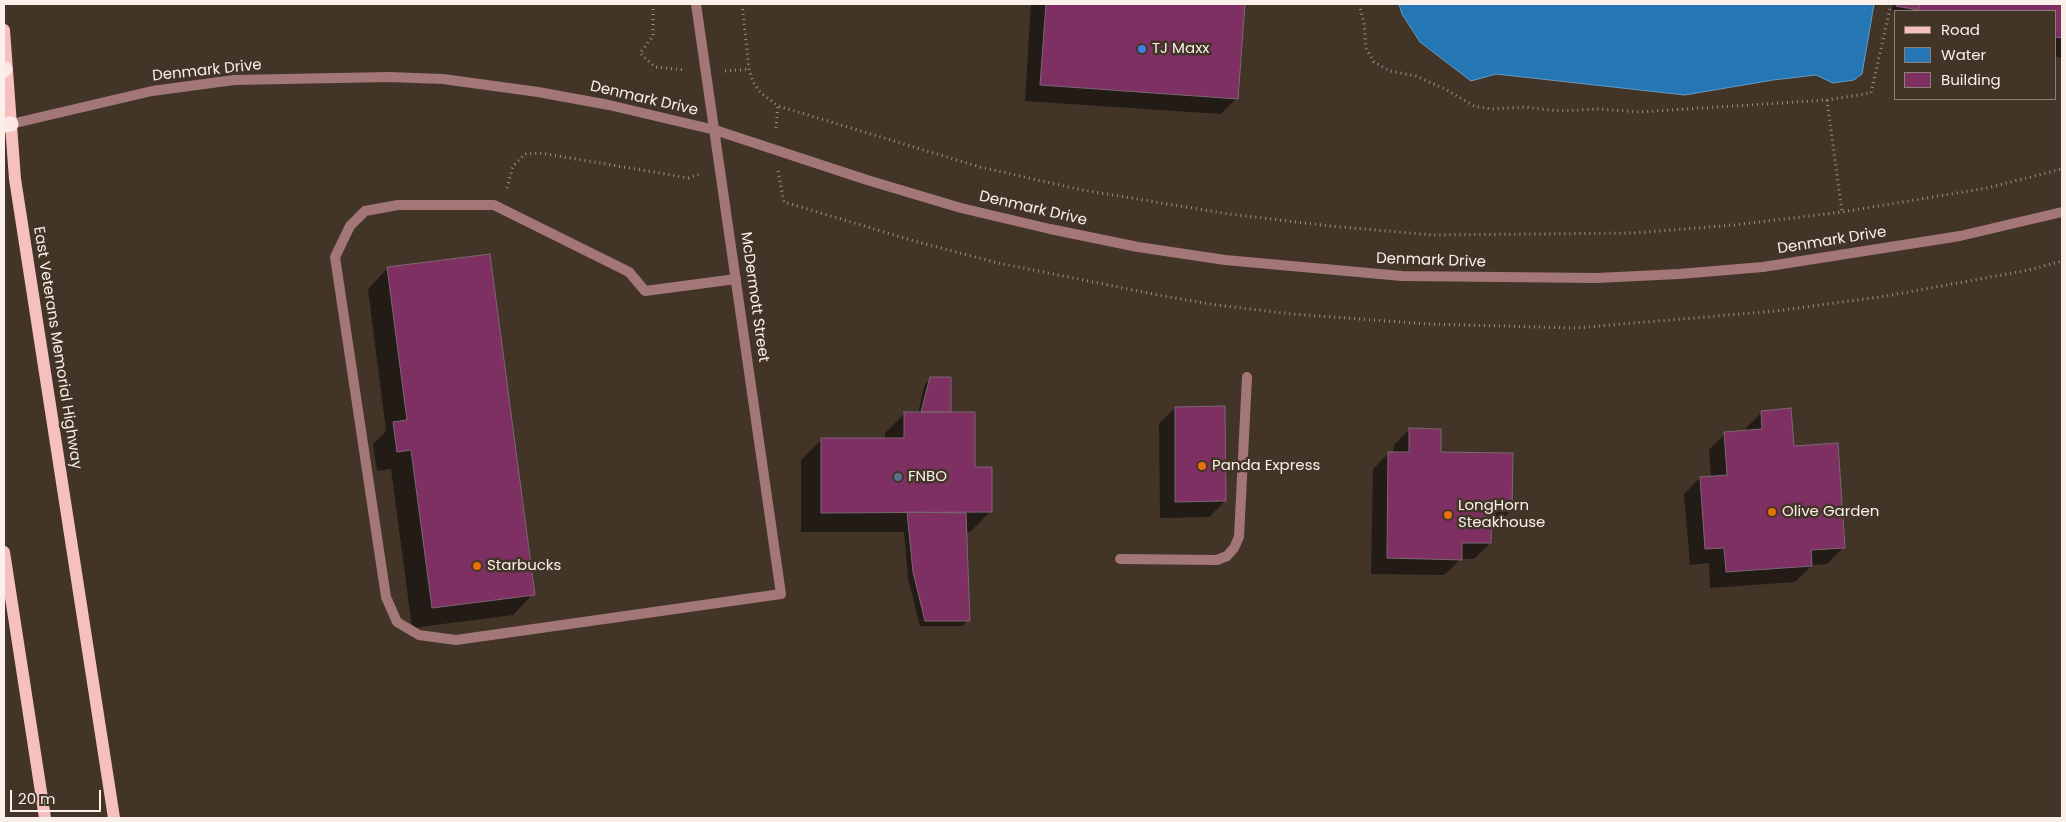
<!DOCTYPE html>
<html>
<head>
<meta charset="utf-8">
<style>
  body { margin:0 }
  #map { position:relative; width:2066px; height:822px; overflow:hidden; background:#433428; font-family:Poppins,sans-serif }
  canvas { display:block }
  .frame { position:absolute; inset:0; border:5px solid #faf0e9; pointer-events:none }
  .legend { position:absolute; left:1894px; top:10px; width:162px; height:90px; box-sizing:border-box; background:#433428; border:1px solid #8c7f75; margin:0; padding:6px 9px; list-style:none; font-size:15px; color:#faf0e9 }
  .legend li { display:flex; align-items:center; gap:10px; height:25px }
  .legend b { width:25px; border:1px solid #8c7f75 }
  .scale { position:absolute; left:10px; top:790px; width:91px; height:22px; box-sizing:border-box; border:2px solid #faf0e9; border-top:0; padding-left:6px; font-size:15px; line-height:18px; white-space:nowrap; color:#faf0e9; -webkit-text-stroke:4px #433428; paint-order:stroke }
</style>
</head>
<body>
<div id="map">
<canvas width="2066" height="822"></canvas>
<div class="frame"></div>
<ul class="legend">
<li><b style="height:6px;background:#f6c0be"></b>Road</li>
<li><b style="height:14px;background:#2576b4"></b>Water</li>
<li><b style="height:14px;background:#7e3062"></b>Building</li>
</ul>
<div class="scale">20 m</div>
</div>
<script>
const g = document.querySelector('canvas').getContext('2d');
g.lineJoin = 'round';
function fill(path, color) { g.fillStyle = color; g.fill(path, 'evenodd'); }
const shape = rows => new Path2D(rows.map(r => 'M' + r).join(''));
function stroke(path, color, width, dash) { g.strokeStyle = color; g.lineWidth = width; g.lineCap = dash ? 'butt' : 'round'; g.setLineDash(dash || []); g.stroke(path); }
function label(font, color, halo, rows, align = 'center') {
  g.font = font + ' Poppins,sans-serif'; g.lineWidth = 5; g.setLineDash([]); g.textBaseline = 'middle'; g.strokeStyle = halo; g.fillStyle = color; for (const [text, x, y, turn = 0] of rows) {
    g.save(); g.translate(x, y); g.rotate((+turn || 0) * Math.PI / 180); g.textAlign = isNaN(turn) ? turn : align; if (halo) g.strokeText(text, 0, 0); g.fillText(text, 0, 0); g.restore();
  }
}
const water = shape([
  [1399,4,1874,4,1862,74,1854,80,1833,83,1816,75,1773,80,1685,95,1496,74,1471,81,1420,42,1402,14,1399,4]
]);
fill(water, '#2576b4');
stroke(water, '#659bc4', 1);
fill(shape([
  [1031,4,1244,4,1237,98,1221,114,1025,101],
  [1893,4,2062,4,2062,58,2055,56,2055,11,1895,12,1892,11],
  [388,268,533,594,513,615,412,628,391,469,377,471,373,444,386,431,368,289],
  [931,379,949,411,990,512,970,532,966,532,968,620,963,626,920,626,908,578,904,532,801,532,801,460,822,439,885,439,885,433,905,413,918,413,925,384],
  [1175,408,1225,501,1209,517,1160,518,1159,424],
  [1762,412,1792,447,1843,548,1827,564,1812,565,1795,582,1710,588,1709,563,1690,565,1684,494,1700,478,1711,477,1709,450,1725,434,1746,432,1746,428],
  [1410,429,1511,510,1495,526,1490,526,1490,543,1474,559,1461,559,1444,575,1371,574,1373,469,1389,453,1393,453,1394,445]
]), '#0007');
const building = shape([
  [1046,4,1245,4,1238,99,1040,85,1046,4],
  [1897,4,1919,4,1918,10,1896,6,1897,4],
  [1919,4,2062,4,2062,38,2055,37,2055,11,1918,11,1919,4],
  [490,254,535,595,432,608,411,450,397,452,393,422,407,420,387,267,490,254],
  [930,377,951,377,951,412,921,412,930,377],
  [1225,406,1226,501,1175,502,1175,407,1225,406],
  [1791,408,1794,446,1838,443,1845,548,1811,550,1812,566,1726,572,1724,548,1705,549,1700,477,1727,475,1724,432,1762,429,1761,411,1791,408],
  [904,412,975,412,975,467,992,467,992,512,821,513,821,438,904,438,904,412],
  [1409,428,1441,429,1441,452,1513,453,1512,511,1492,510,1491,543,1462,543,1462,560,1387,558,1388,452,1409,452,1409,428],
  [907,512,966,513,970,621,925,621,913,572,907,512]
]);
fill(building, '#7e3062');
stroke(building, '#7b6772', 1);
stroke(shape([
  [653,4,653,36,640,53,655,67,686,70],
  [742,4,749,69,753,82,760,92,778,106,980,167,1082,190,1229,214,1330,226,1433,235,1634,233,1734,225,1842,212,1987,188,2062,169],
  [1359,4,1364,23,1366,48,1374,62,1390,71,1416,76,1447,90,1474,106,1492,109,1525,107,1559,111,1599,109,1640,112,1827,100,1871,93,1891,4],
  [725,71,749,69],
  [1827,100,1842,212],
  [776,128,778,106],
  [778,171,784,202,914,241,998,263,1158,295,1216,305,1292,314,1427,324,1575,328,1776,311,1886,296,2029,270,2062,261],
  [507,188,513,166,525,154,540,153,689,178,701,174]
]), '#9c9086', 3, [1, 4]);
stroke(shape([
  [736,279,645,291,629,272,494,205,398,205,365,211,350,226,335,257,386,597,397,622,419,635,456,640,781,594],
  [1120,559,1217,560,1227,556,1234,548,1239,537,1247,377]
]), '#a37775', 10);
stroke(shape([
  [696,4,781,594],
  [11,124,152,91,234,80,389,77,443,79,538,92,609,105,715,130,867,180,961,208,1050,229,1138,247,1225,260,1402,276,1597,278,1679,274,1763,267,1960,236,2062,212]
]), '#a37775', 10);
stroke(shape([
  [4,30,15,179,114,818],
  [4,552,45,818]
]), '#f6c0be', 12);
stroke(shape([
  [4,70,5,69],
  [4,125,11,124]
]), '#fee7e6', 15);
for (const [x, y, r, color] of [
  [1142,49,5,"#3f7fe0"],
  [1202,466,5,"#e8710a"],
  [898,477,5,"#5c6f8a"],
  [1772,512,5,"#e8710a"],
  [1448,515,5,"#e8710a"],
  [477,566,5,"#e8710a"]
]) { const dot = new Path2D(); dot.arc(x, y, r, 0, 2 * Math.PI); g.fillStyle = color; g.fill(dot); stroke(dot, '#433428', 2); }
label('15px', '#faf0e9', '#433428', [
  ["TJ Maxx",1152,49],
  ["Panda Express",1212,466],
  ["FNBO",908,477],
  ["LongHorn",1458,506],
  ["Steakhouse",1458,523],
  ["Olive Garden",1782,512],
  ["Starbucks",487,566]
], 'left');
label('15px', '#faf0e9', '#433428', [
  ["Denmark Drive",207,71,-6],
  ["Denmark Drive",644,99,13],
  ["Denmark Drive",1033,209,13],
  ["Denmark Drive",1832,241,-9],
  ["Denmark Drive",1431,261,2],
  ["McDermott Street",754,297,82],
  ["East Veterans Memorial Highway",57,348,81]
]);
</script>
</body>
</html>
